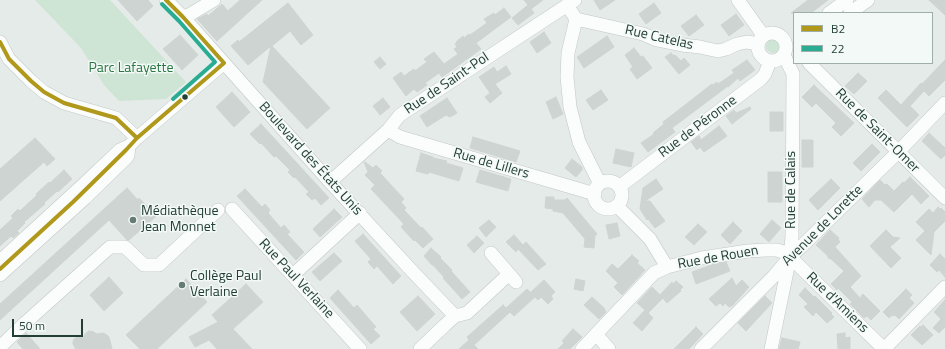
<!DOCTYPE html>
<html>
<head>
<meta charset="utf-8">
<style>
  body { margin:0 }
  #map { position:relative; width:945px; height:349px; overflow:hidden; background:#e5ebe8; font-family:"Titillium Web",sans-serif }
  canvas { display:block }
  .legend { position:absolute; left:793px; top:12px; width:140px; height:52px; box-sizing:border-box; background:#f3f9f6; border:1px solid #9faea9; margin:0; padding:5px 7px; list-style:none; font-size:12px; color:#223e35 }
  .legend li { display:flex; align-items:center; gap:8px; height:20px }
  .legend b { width:20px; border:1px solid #9faea9 }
  .scale { position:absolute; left:12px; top:319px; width:71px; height:18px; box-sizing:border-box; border:2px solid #223e35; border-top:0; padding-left:5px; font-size:12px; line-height:14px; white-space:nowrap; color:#223e35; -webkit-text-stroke:3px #f3f9f6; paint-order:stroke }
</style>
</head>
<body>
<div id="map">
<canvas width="945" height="349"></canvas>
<ul class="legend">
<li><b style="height:5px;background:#af981a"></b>B2</li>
<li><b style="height:5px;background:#2aac92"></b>22</li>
</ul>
<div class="scale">50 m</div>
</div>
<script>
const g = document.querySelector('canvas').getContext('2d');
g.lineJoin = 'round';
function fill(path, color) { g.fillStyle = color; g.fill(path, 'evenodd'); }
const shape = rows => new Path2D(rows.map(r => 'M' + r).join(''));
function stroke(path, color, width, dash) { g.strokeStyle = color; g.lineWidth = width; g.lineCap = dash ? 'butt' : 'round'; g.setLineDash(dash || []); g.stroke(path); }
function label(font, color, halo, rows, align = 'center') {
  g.font = font + ' "Titillium Web",sans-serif'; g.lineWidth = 3; g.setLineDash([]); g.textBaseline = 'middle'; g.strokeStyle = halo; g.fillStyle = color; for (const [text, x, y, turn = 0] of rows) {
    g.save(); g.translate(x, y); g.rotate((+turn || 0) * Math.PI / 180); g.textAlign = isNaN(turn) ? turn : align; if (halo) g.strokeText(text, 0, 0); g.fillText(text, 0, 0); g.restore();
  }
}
fill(shape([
  [35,0,110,0,186,82,166,99,119,101,104,85,81,48],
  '766 46a7 7 0 1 1 14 0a7 7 0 1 1-14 0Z'
]), '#cee4d4');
const building = shape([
  [118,0,148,0,153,6,137,21,118,0],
  [240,0,262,0,217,41,197,19,207,14,208,16,222,4,228,11,240,0],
  [524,0,543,0,531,9,534,13,518,25,512,18,528,5,524,0],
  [594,0,615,0,600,10,594,0],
  [808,0,828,0,811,13,791,13,808,0],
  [929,0,945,0,945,15,929,0],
  [288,3,313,35,301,45,290,31,272,46,330,108,307,129,263,82,271,46,248,65,231,46,238,40,239,42,288,3],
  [654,3,661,13,646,24,639,14,654,3],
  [504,8,511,17,476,43,481,49,442,77,439,73,425,83,427,85,417,92,414,89,406,96,393,78,401,72,404,76,414,69,415,71,427,62,424,59,434,52,444,64,458,54,454,49,457,47,455,44,457,43,456,42,463,36,464,38,469,34,470,35,487,23,484,19,494,13,495,15,504,8],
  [736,14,744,25,729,36,721,25,736,14],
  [696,15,704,25,689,36,681,26,696,15],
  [544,32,551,43,537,53,530,42,544,32],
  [180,35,198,55,182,70,163,49,180,35],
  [607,36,614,47,584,68,577,57,607,36],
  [634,48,641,57,643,56,652,68,637,79,630,69,633,67,625,55,634,48],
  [671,53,674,56,675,55,681,61,684,58,690,65,679,74,665,57,671,53],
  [380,57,386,64,380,69,374,62,380,57],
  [747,60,755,70,740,81,738,78,728,87,728,86,672,128,675,132,648,152,641,143,654,134,653,133,664,124,663,122,712,84,713,85,717,82,718,84,734,73,732,70,747,60],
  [945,60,945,80,929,96,924,91,910,106,919,115,907,127,878,98,886,90,901,105,921,83,922,84,945,60],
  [506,66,511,74,495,84,502,93,490,103,485,97,490,93,479,77,494,67,497,72,506,66],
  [858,73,867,81,854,94,845,86,858,73],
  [814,85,854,123,841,136,832,127,836,123,816,103,812,107,802,97,814,85],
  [601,90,608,100,593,110,586,100,601,90],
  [232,92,250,112,234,127,216,107,232,92],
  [556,97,563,114,553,119,546,102,556,97],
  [383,98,390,107,380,115,373,106,383,98],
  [447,98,457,113,450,117,446,115,427,127,420,116,447,98],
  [750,107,751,109,732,124,726,116,734,110,736,113,750,107],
  [770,112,783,112,783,131,770,131,770,112],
  [261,124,329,198,321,205,315,198,312,200,306,194,309,192,295,177,294,178,288,172,290,170,276,156,274,157,261,143,260,144,250,134,261,124],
  [719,126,727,136,704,152,700,147,697,150,691,142,699,136,701,140,719,126],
  [929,133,945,148,945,155,941,159,922,141,929,133],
  [473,137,520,151,516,162,470,148,473,137],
  [35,138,55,159,47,166,44,162,0,201,0,169,35,138],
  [802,140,813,140,813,167,802,167,802,140],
  [872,144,880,152,861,171,853,163,872,144],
  [616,149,634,153,631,167,613,163,616,149],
  [421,153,433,157,433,158,447,161,446,163,463,168,459,181,429,172,428,174,416,171,421,153],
  [572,159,582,167,582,170,576,177,565,168,572,159],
  [364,162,365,162,373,168,376,165,382,171,380,173,404,199,401,202,406,208,404,210,421,228,422,227,433,239,423,248,415,240,414,241,401,227,404,224,371,189,375,185,365,175,368,172,364,162],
  [64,170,72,179,58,192,57,191,44,203,45,204,24,222,25,223,17,231,19,233,13,238,11,236,0,246,0,230,13,218,11,216,18,209,20,211,37,195,36,194,49,182,50,183,64,170],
  [480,170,511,179,508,191,476,182,480,170],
  [768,172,782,172,782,202,768,202,768,172],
  [910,177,929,196,921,204,912,194,894,212,881,200,875,200,869,207,862,199,880,180,885,185,887,184,894,191,903,182,904,183,910,177],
  [656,179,663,189,645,201,650,201,665,221,655,228,648,219,647,220,640,209,643,188,656,179],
  [831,179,840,188,818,210,809,200,831,179],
  [127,188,138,200,139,198,148,207,152,213,160,213,129,240,127,240,109,220,0,320,0,304,127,188],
  [245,189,262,207,265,204,270,210,268,213,281,228,284,225,290,232,287,234,304,252,296,260,237,196,245,189],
  [546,197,554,197,554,200,565,200,567,198,597,234,595,236,594,248,584,247,585,239,563,213,553,211,553,209,545,208,546,197],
  [938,207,940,209,941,208,945,212,945,221,934,232,931,255,916,240,925,231,916,222,929,209,933,213,938,207],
  [334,209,342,217,320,237,313,229,334,209],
  [489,220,496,227,486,237,479,228,489,220],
  [772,220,781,228,769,242,760,234,772,220],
  [733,222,742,231,730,244,721,235,733,222],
  [617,223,620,236,609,239,606,225,617,223],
  [698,224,707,232,694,245,685,237,698,224],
  [830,230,839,238,838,239,840,242,835,247,861,276,850,287,860,298,863,294,880,311,871,320,867,316,864,318,850,304,852,302,838,288,837,290,831,284,844,271,831,259,828,258,828,256,816,245,830,230],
  [886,230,893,237,900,238,890,247,901,258,891,268,870,246,886,230],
  [363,234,401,276,393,284,377,266,374,269,368,262,371,259,355,241,363,234],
  [514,235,523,245,526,242,546,264,538,270,518,249,516,252,506,242,514,235],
  [477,236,484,243,474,253,467,245,477,236],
  [431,248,441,257,440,258,452,270,451,271,470,292,462,299,443,278,444,277,433,265,432,265,424,256,431,248],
  [334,253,342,261,320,281,312,272,334,253],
  [940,254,945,259,945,277,939,270,937,272,930,265,940,254],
  [632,255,639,261,637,263,645,270,622,295,614,287,618,283,606,271,612,264,618,269,632,255],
  [726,262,730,271,696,284,692,272,714,264,726,262],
  [109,277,123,293,104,311,90,295,109,277],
  [732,278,736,286,742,280,749,287,733,305,729,307,725,303,723,306,720,303,716,306,709,299,732,278],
  [186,279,207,302,157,349,140,349,126,335,186,279],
  [576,279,585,281,583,291,574,289,576,279],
  [544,280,555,292,551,296,553,299,548,304,541,297,538,300,535,297,514,316,506,308,527,289,534,296,531,292,544,280],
  [676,281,683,287,680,290,681,291,667,303,663,298,648,313,653,318,642,331,633,323,645,310,637,303,652,287,660,295,672,282,673,284,676,281],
  [246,284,263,302,233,329,252,349,217,349,209,340,195,347,189,337,218,322,212,315,246,284],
  [805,288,814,297,815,296,832,313,831,314,834,317,827,323,816,312,813,316,804,307,808,304,799,295,805,288],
  [906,289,912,295,909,298,914,303,899,319,895,315,893,316,892,315,889,318,883,312,906,289],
  [338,290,354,308,357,305,376,327,373,329,380,336,371,344,330,298,338,290],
  [418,296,435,314,417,331,400,312,418,296],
  [765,296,772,303,746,331,738,323,765,296],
  [592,297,604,308,606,312,599,319,584,305,592,297],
  [945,300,945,327,939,333,933,328,941,319,934,312,945,300],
  [503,305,510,312,474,345,478,349,459,349,469,340,467,337,503,305],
  [923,325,933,335,922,345,911,335,920,326,921,327,923,325],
  [696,327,703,334,689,349,674,349,696,327],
  [573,329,582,337,570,349,558,349,564,343,562,341,573,329],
  [89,331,94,332,96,334,103,333,107,335,109,337,112,349,77,349,75,348,73,344,73,342,74,339,79,336,83,337,86,333,89,331],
  [26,333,40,349,23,349,17,342,26,333],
  [845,333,845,338,850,337,850,349,838,349,837,334,845,333],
  [782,338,800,342,798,349,779,349,782,338]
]);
fill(building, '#ced4d1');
stroke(building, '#ced4d1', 1);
const minor = shape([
  [166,0,183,17,330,182,412,271,455,316],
  [738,0,763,35],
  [567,5,576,19,643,34,657,40,682,45,700,47,718,51,726,49,737,44,747,42,758,44],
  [829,13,847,0],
  [850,13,868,0],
  [183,17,189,15,214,0],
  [576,19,568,53,567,77,570,107,579,142,600,184],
  '758 47a14 14 0 1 1 28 0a14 14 0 1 1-28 0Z',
  [0,42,9,59,31,81,44,92,64,103,116,118,137,138],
  [809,63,945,198],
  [388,130,400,137,595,194],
  '594 195a14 14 0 1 1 28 0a14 14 0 1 1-28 0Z',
  [330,182,388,130,400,115,575,0],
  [619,187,761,79,765,74,770,61],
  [617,206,650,239,667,267],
  [232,209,360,349],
  [491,253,516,282],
  [0,261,84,184,120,150,129,146,137,138,224,63],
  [0,275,85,198,127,157,128,155,129,146],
  [293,275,360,213],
  [596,334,609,349],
  [0,347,25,323,110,247,125,247,144,265,159,265,218,210],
  [420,349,445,325,455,316,467,313,509,274],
  [582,349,654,273,667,267,702,258,748,251,766,250,777,250,786,253,884,349],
  [701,349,774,276,790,257,802,246,898,152,945,103],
  [771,349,790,257,792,237,793,74,784,55],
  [884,349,945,287]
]);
stroke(minor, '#c2c8c5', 14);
stroke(minor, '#fbfcfc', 13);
stroke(shape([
  [166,0,183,17,224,63],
  [0,42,9,59,31,81,44,92,64,103,116,118,137,138],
  [0,269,73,202,126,150,137,138,224,63]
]), '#af981a', 4);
stroke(shape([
  [162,4,179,21,215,62,173,99]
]), '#2aac92', 4);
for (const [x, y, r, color] of [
  [185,97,3.5,"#223e35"],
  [133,220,4,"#667b74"],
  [182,285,4,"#667b74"]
]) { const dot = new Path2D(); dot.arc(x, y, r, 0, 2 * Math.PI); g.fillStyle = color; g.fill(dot); stroke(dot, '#f3f9f6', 1.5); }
label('14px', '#223e35', '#f3f9f6', [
  ["Rue Catelas",659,38,13],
  ["Rue de Saint-Pol",447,84,-34],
  ["Rue de Péronne",698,127,-37],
  ["Rue de Saint-Omer",877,131,45],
  ["Boulevard des États Unis",310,159,48],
  ["Rue de Lillers",491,164,16],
  ["Rue de Calais",792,190,-90],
  ["Avenue de Lorette",823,226,-45],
  ["Rue de Rouen",718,258,-10],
  ["Rue Paul Verlaine",296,279,47],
  ["Rue d'Amiens",837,303,44]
]);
label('14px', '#2b7644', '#f3f9f6', [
  ["Parc Lafayette",131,69]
]);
label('14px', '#223e35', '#f3f9f6', [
  ["Médiathèque",141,212],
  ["Jean Monnet",141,228],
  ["Collège Paul",190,277],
  ["Verlaine",190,293]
], 'left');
</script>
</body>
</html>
